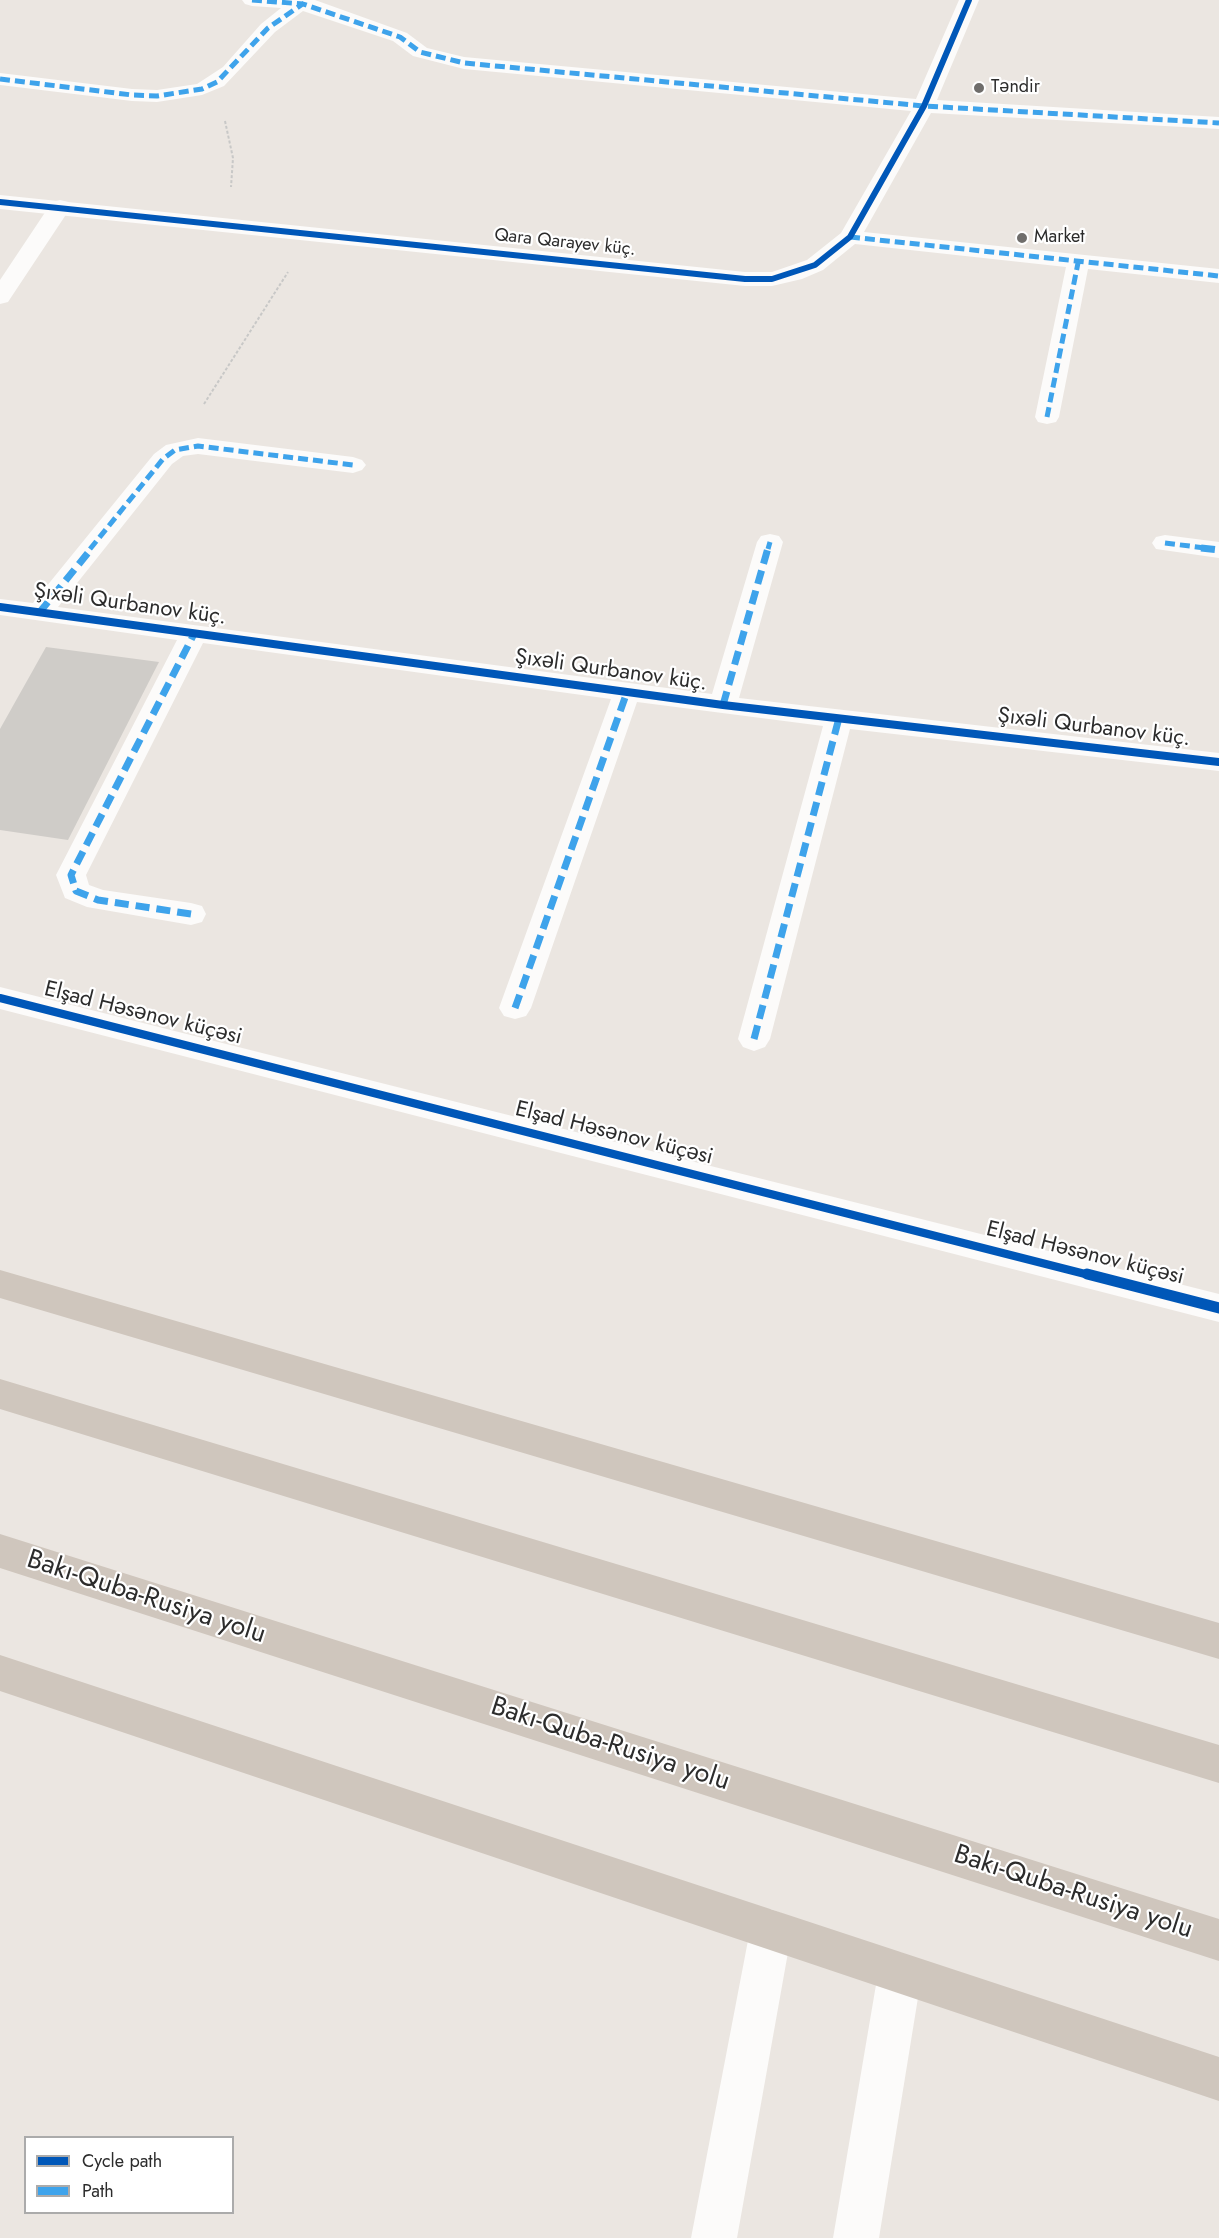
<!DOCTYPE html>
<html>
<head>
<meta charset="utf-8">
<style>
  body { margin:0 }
  #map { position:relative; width:1219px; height:2238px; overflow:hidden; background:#ebe6e1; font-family:Jost,sans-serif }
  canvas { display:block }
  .legend { position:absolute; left:24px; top:2136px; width:210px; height:78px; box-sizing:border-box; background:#fff; border:2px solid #ababab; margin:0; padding:8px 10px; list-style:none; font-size:18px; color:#2c2c2c }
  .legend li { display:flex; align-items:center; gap:12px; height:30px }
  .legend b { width:30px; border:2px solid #ababab }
</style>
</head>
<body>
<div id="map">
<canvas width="1219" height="2238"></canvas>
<ul class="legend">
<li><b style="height:8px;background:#0057b8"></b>Cycle path</li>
<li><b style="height:8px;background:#3ea3eb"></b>Path</li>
</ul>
</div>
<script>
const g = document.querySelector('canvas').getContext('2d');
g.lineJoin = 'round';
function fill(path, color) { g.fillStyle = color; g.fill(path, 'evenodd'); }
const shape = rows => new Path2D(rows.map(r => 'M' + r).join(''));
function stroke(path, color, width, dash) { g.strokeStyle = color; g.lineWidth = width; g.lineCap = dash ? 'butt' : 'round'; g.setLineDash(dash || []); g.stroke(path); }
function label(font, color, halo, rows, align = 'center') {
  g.font = font + ' Jost,sans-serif'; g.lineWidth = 4.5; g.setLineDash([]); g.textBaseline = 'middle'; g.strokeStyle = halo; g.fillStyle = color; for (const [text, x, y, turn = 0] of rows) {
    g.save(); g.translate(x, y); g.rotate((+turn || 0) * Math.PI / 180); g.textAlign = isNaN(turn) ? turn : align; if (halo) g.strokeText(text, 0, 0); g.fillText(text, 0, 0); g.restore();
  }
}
fill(shape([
  [46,647,159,662,68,840,0,830,0,729]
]), '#cfccc8');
stroke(shape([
  [225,121,233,158,231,187],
  [204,404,288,272]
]), '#c8c8c7', 2, [3, 2]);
fill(shape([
  [60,200,68,202,71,207,8,302,0,304,0,280,52,202,60,200],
  [771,1909,786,1915,792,1930,737,2238,691,2238,750,1930,756,1915,771,1909],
  [900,1952,915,1958,922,1973,879,2238,833,2238,878,1973,885,1958,900,1952]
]), '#fcfbfa');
fill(shape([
  [242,0,315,0,407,33,427,48,464,57,916,99,959,0,979,0,937,100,1219,117,1219,129,931,113,864,232,1219,269,1219,283,1088,269,1059,417,1056,422,1047,424,1038,422,1035,417,1066,267,855,244,823,270,802,279,772,286,745,286,0,209,0,195,745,272,772,272,807,260,841,233,911,111,464,69,413,56,393,41,303,11,275,32,224,86,202,95,157,102,132,101,0,85,0,73,132,89,157,90,197,84,223,67,261,24,281,8,252,6,245,4,242,0],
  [198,438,353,457,362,460,366,465,362,470,353,473,198,454,183,456,172,464,58,607,712,694,757,542,761,536,770,534,779,536,783,542,739,698,1219,753,1219,771,850,729,770,1039,765,1047,754,1051,743,1047,738,1039,823,726,637,702,531,1008,526,1016,515,1019,504,1016,499,1008,611,699,203,643,86,875,89,885,103,890,191,903,202,906,206,914,202,922,191,925,87,907,65,898,56,875,177,640,0,615,0,599,33,603,154,454,166,445,198,438],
  [1165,535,1219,542,1219,558,1156,549,1152,543,1156,537,1165,535],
  [0,987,1219,1294,1219,1322,0,1009,0,987]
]), '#fcfbfa');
fill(shape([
  [0,1270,1219,1623,1219,1659,0,1298,0,1270],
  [0,1379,1219,1745,1219,1783,0,1409,0,1379],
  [0,1534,1219,1919,1219,1961,0,1568,0,1534],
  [0,1655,1219,2057,1219,2101,0,1691,0,1655]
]), '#cfc6bd');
stroke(shape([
  [252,0,303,4,400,37,420,52,464,63,924,106,1219,123],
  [0,79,132,95,157,96,202,89,217,82,268,28,304,3],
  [850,237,1219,276],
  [1047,417,1078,263],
  [1165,543,1213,549],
  [90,549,163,459,175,450,198,446,353,465],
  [768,549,770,542]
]), '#3ea3eb', 5, [10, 5]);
stroke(shape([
  [1201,548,1219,550],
  [39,613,92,548],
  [723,705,768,548],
  [191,914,98,900,76,891,71,875,194,634],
  [515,1008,627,692],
  [754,1039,839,718]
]), '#3ea3eb', 7, [14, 7]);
stroke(shape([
  [0,202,745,279,772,279,815,265,850,237,924,106,969,0]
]), '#0057b8', 6);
stroke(shape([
  [0,607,723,705,1219,762],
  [0,998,1093,1276]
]), '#0057b8', 8);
stroke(shape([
  [1087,1274,1219,1308]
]), '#0057b8', 11);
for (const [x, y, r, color] of [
  [979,88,6,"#6f6d6b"],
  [1022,238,6,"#6f6d6b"]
]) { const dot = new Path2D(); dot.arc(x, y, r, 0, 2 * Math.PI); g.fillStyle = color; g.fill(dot); stroke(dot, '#fff', 2); }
label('18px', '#2c2c2c', '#fff', [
  ["Təndir",991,88],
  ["Market",1034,238]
], 'left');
label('18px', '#2c2c2c', '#fff', [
  ["Qara Qarayev küç.",565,243,6]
]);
label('22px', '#2c2c2c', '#fff', [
  ["Şıxəli Qurbanov küç.",130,605,8],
  ["Şıxəli Qurbanov küç.",611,671,8],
  ["Şıxəli Qurbanov küç.",1094,728,7],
  ["Elşad Həsənov küçəsi",143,1014,14],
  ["Elşad Həsənov küçəsi",614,1134,14],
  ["Elşad Həsənov küçəsi",1085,1254,14]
]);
label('27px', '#2c2c2c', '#fff', [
  ["Bakı-Quba-Rusiya yolu",146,1598,18],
  ["Bakı-Quba-Rusiya yolu",610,1745,18],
  ["Bakı-Quba-Rusiya yolu",1073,1893,18]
]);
</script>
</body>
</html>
